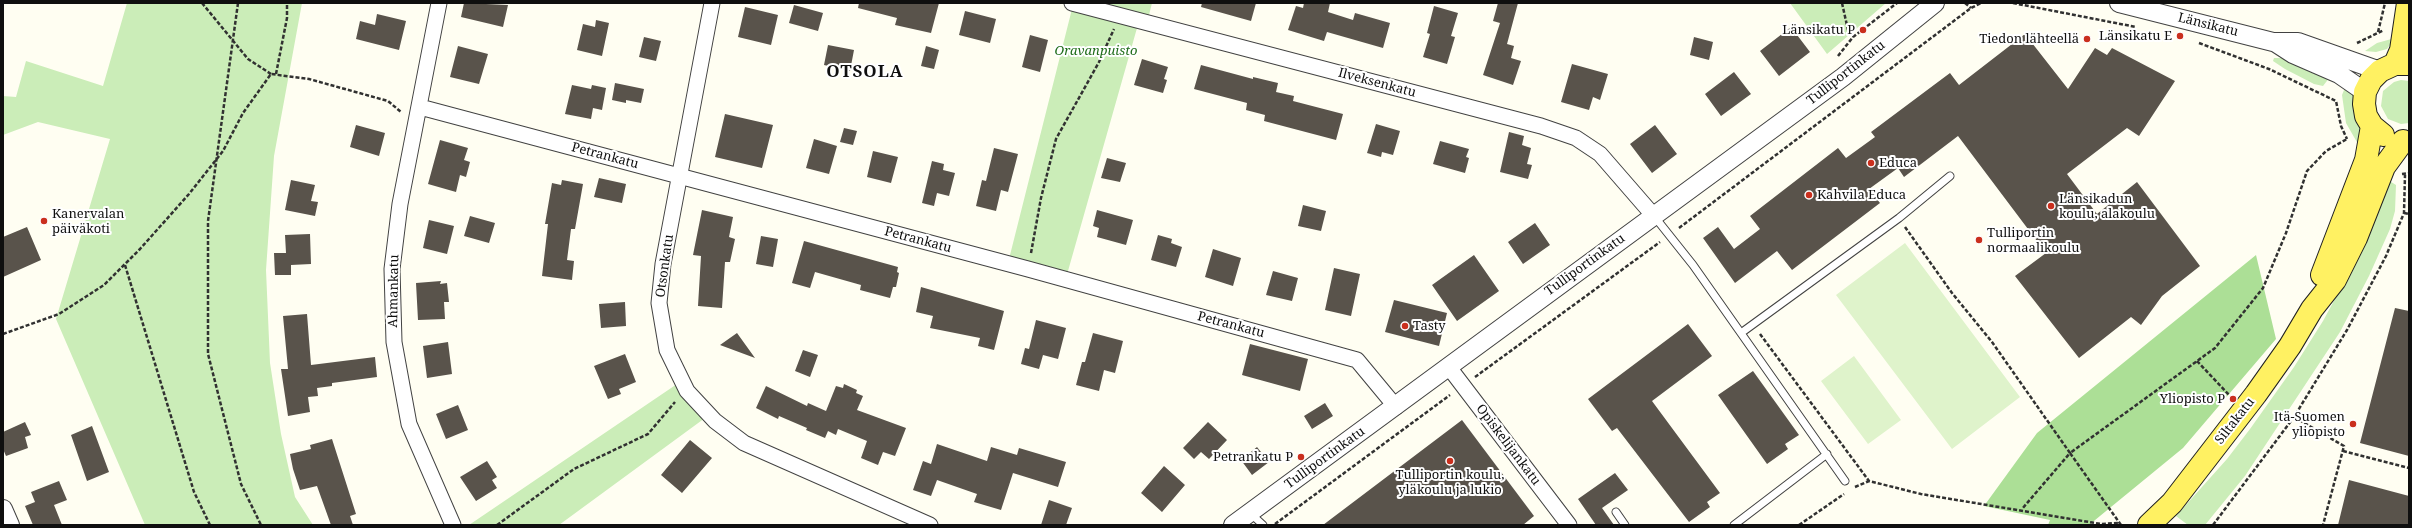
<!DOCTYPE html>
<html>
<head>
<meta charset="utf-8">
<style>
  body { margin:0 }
  #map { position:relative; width:2412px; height:528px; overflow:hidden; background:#fffef2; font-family:"Noto Serif",serif }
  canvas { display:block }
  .frame { position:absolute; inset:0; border:4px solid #0f0f0f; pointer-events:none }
</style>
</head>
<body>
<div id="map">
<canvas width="2412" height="528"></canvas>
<div class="frame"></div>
</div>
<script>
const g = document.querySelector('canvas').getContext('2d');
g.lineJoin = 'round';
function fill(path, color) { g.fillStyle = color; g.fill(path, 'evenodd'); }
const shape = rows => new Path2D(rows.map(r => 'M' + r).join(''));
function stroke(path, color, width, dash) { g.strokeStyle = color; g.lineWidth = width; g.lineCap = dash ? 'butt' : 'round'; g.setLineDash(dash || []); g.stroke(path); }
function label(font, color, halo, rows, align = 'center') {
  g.font = font + ' "Noto Serif",serif'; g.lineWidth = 4; g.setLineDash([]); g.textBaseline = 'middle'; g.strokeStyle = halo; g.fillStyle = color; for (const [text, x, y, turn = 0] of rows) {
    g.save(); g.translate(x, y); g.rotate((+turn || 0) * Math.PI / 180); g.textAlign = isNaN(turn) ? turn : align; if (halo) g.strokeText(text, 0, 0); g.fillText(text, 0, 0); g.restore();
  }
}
fill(shape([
  [127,3,302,3,274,156,266,270,270,363,281,434,295,497,313,525,145,525,56,319,110,139,38,122,3,135,3,96,16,97,26,61,103,86],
  [1087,3,1152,3,1148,19],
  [1790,3,1886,3,1827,54],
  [1073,5,1139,21,1066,278,1008,263],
  [2395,38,2387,49,2376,52,2365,51,2377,43],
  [2274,58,2284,58,2330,77,2323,86,2314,84,2285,69,2273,61],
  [2401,80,2409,81,2409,123,2401,124,2388,119,2381,106,2383,91,2394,82],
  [2346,85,2354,91,2367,129,2358,144,2346,123,2342,95],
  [2388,180,2396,185,2395,211,2390,229,2369,276,2340,332,2245,476,2205,525,2188,525,2176,516,2227,459,2250,429,2294,367,2323,321,2349,273],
  [677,384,705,418,559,525,469,525]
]), '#cbedb8');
fill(shape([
  [2256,255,2276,339,2183,448,2089,525,2048,525,2050,520,1984,506,2037,433]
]), '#acdf96');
fill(shape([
  [1905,243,2020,397,1952,449,1836,295],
  [1854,356,1901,420,1868,444,1821,381]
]), '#dff3cb');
fill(shape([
  [464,3,508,5,503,27,461,17],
  [859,3,939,3,931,33,895,25,897,18,858,8],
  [1202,3,1256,3,1251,21,1201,7],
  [1304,3,1330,3,1328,12,1353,20,1355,13,1390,23,1383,48,1327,32,1324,41,1288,30,1296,6,1303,8],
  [1498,3,1518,3,1507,44,1514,46,1511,58,1521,61,1513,85,1483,75,1500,23,1493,21],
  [794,5,823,13,818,31,789,23],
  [1434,6,1458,13,1451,36,1455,37,1447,64,1423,57,1430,34,1427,33],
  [745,7,778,15,771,45,738,37],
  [965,11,996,19,990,43,959,35],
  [377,14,406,21,399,50,356,39,360,21,375,25],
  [596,20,609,23,602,56,577,50,583,24,595,27],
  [1791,27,1810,52,1779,76,1760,51],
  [2025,34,2068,89,2095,48,2107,55,2112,48,2175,81,2139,136,2127,128,2067,174,2097,214,2137,182,2200,266,2162,296,2141,325,2131,317,2079,358,2015,276,2046,253,1958,136,1904,177,1898,168,1869,189,1880,203,1792,270,1777,251,1735,283,1703,238,1718,227,1734,249,1760,229,1750,216,1838,148,1846,158,1875,137,1871,132,1950,73,1959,85],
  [1030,35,1048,40,1040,72,1022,67],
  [644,37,661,41,656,61,639,57],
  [1694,37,1713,42,1709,60,1690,55],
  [828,45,854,50,850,71,824,65],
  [458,46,488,54,479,84,450,77],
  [926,46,939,50,934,69,921,66],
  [1142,59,1168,67,1164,79,1167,80,1163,93,1134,85],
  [1572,64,1608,74,1600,100,1593,97,1589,110,1561,102],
  [1201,65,1253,79,1253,77,1278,83,1276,92,1294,96,1293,101,1343,114,1336,140,1264,121,1265,115,1246,110,1247,103,1194,89],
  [1734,72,1751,94,1721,116,1705,94],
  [615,83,644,89,641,103,626,100,626,103,612,100],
  [572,85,591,89,592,85,606,88,602,110,593,108,591,119,565,114],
  [725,114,773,125,762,168,715,157],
  [1376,124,1400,131,1393,155,1382,152,1381,157,1367,153],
  [356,125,385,133,379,156,350,147],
  [1655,125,1677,154,1652,173,1630,144],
  [844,128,857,131,853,145,840,142],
  [1509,132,1524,136,1522,145,1531,148,1527,164,1532,165,1528,179,1500,172],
  [814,139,837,146,829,174,806,168],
  [440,140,468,148,464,160,470,162,466,177,460,175,456,192,428,184],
  [1440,141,1469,149,1466,157,1469,158,1465,173,1433,164],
  [994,148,1018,154,1008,192,1001,190,996,211,976,206,982,180,986,181],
  [873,151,898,157,891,183,867,177],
  [1107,158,1126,163,1120,182,1101,178],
  [932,161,944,164,943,170,955,173,949,196,937,193,934,206,922,203],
  [599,178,626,184,622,203,594,197],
  [291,180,315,185,311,201,318,202,315,216,285,210],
  [562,180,583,184,575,229,571,229,567,260,574,261,572,280,542,276,548,224,545,224,552,183,561,185],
  [1303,205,1326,211,1321,231,1298,226],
  [702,210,733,217,729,237,735,239,730,262,725,262,722,308,698,306,701,256,693,255],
  [1097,210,1133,220,1126,245,1097,237,1099,228,1093,226],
  [470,216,495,223,489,243,464,236],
  [429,220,454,226,447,254,423,248],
  [1535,223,1550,245,1523,264,1508,242],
  [27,227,41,260,3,277,3,237],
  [310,234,311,264,291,265,291,275,275,275,274,253,286,253,285,235],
  [1158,235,1172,239,1171,243,1182,247,1176,267,1151,260],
  [761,236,778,239,773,267,756,264],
  [804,241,898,267,897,272,899,273,896,287,893,287,890,298,860,290,861,285,815,272,810,288,792,283],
  [1213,249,1241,258,1233,286,1205,277],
  [1474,255,1499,291,1457,321,1432,285],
  [1334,268,1360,274,1351,316,1325,310],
  [1273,271,1298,278,1292,301,1266,295],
  [441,281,440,284,447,283,449,302,444,302,445,319,418,320,416,283],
  [921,287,1004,311,994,350,978,346,980,338,930,328,933,316,916,312],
  [1394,300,1447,313,1439,346,1385,332],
  [625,302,626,326,601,328,599,304],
  [2395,308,2409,311,2409,456,2360,443],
  [307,314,311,365,375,357,377,377,332,383,332,386,317,388,318,396,308,397,310,412,288,416,281,369,288,369,283,316],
  [1036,320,1066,328,1058,359,1043,355,1039,369,1021,364,1025,348,1029,349],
  [1688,324,1712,356,1652,401,1720,493,1707,502,1710,507,1689,522,1617,428,1612,431,1588,399],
  [737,333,755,358,720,345],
  [1093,333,1123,341,1115,373,1104,370,1099,391,1076,385,1082,362,1085,362],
  [448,342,452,374,427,378,423,346],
  [1250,344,1308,359,1300,391,1242,375],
  [803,350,818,355,810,377,795,371],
  [625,354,636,382,619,389,621,394,608,399,594,366],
  [1753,371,1799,435,1785,444,1788,449,1767,464,1718,395],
  [844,384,857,390,856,393,863,396,857,410,906,428,895,456,883,452,878,465,861,458,867,441,838,429,836,435,828,431,825,438,806,430,807,428,779,416,778,419,756,408,766,386,807,406,808,403,826,411,836,386,843,388],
  [1325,403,1333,416,1312,429,1304,416],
  [458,405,468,430,446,439,436,414],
  [1462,420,1534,516,1523,525,1323,525],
  [25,422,31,435,25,437,28,448,6,456,3,449,3,432],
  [1208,422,1227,440,1209,459,1201,452,1194,459,1183,448],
  [92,426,109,472,87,481,71,435],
  [332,439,356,514,350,516,353,525,331,525,317,486,300,490,293,469,290,454,311,449,310,445],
  [690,440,712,458,682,493,661,475],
  [937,444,987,461,991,447,1017,455,1019,448,1066,462,1058,487,1013,473,1001,510,974,502,977,494,937,480,931,496,913,490,923,461,931,464],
  [1257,447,1269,462,1252,475,1241,460],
  [487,461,497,477,492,480,497,488,476,501,460,477],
  [1164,466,1185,485,1162,512,1141,493],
  [1615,473,1628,490,1602,508,1614,525,1596,525,1578,499],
  [2349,480,2409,496,2409,525,2338,525],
  [59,481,67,500,54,505,62,525,33,525,25,506,35,502,31,492],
  [1049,500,1072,508,1066,525,1041,525]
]), '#59534b');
const service = shape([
  [1654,216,1693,265,1845,481],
  [1741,333,1899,218,1950,176],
  [1616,512,1625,525],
  [1250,513,1263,525],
  [1734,525,1827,454]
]);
const minor = shape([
  [439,3,400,204,392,269,394,342,409,424,453,525],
  [712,3,663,264,659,303,667,350,687,391,715,421,744,443,930,525],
  [1072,3,1541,126,1576,138,1600,154,1653,215],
  [420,107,1028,269,1357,360,1396,407],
  [1448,366,1569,525]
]);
const tertiary = shape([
  [2119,3,2273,42,2298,42,2380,71],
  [2276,43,2293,54,2339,74,2365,92],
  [3,509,10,525],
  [1233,525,1843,77,1935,3]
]);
const primary = shape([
  [2395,64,2401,50,2408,3],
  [2383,135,2372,126,2366,116,2364,104,2365,92,2371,80,2380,71,2395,64,2409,64],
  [2322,275,2366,160,2372,126],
  [2149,525,2172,503,2256,394,2290,346,2312,309,2335,280,2356,238,2384,167,2403,141]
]);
stroke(service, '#424242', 9);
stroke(minor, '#424242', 17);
stroke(tertiary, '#424242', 20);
stroke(primary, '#202020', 24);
stroke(shape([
  [202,3,248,59,271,74],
  [238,3,208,221,208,354,241,484,261,525],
  [1842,3,1848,30,1853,37],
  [1965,3,1971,8],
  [2013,3,2136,27],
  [2378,32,2385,3],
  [2199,43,2269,69,2336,101,2341,126,2347,139],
  [2357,43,2384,30],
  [1838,56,1853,37,1897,3],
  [276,74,287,18,287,3],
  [2402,174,2409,173],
  [2404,213,2409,214],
  [1905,227,1952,293,1992,342,2070,453,2022,509],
  [1679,228,1971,8,1981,3],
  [1031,253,1041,198,1056,139,1099,62,1114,29],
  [125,265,194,492,210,525],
  [3,334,59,314,104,285,140,249,189,194,223,151,243,113,271,74,309,79,388,101,401,112],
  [1760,334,1869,481,1921,494,2101,524,2118,523],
  [2197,361,2230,396],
  [1475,377,1660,242],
  [2294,417,2344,446,2323,525],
  [2343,451,2409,468],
  [1855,487,1869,481],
  [1275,524,1450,395],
  [497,525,574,469,648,434,675,402],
  [1799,525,1844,494],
  [2121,525,2070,453,2215,348,2263,288,2286,233,2307,171,2326,151,2347,139],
  [2213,525,2294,417,2347,330,2386,256,2404,213,2405,175]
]), '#313131', 2.5, [4, 2]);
stroke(service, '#fff', 7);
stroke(minor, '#fff', 15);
stroke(tertiary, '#fff', 18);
stroke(primary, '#fff162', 22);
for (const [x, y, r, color] of [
  [1863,30,4,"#ca2f1d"],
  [2180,36,4,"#ca2f1d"],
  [2087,39,4,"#ca2f1d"],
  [1871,163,4,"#ca2f1d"],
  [1809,195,4,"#ca2f1d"],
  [2051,206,4,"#ca2f1d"],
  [44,221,4,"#ca2f1d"],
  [1979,240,4,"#ca2f1d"],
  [1405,326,4,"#ca2f1d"],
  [2233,399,4,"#ca2f1d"],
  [2353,424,4,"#ca2f1d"],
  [1301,457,4,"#ca2f1d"],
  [1450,461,4,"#ca2f1d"]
]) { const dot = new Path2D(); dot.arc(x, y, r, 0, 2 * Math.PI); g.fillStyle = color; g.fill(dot); stroke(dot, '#fff', 1.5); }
label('13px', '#0f0f0f', '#fff', [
  ["Länsikatu",2208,25,14],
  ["Tulliportinkatu",1846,73,-38],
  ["Ilveksenkatu",1377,83,15],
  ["Petrankatu",605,156,15],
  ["Petrankatu",918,240,15],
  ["Tulliportinkatu",1585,265,-36],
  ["Otsonkatu",665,266,-82],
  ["Ahmankatu",394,291,-89],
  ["Petrankatu",1231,325,15],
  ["Siltakatu",2235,421,-52],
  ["Opiskelijankatu",1508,445,53],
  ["Tulliportinkatu",1325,458,-36]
]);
label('13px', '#0f0f0f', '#fff', [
  ["Länsikatu P",1855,30],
  ["Länsikatu E",2172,36],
  ["Tiedon lähteellä",2079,39],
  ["Educa",1879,163,"left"],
  ["Kahvila Educa",1817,195,"left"],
  ["Länsikadun",2059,199,"left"],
  ["koulu, alakoulu",2059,214,"left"],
  ["Kanervalan",52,214,"left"],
  ["päiväkoti",52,229,"left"],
  ["Tulliportin",1987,233,"left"],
  ["normaalikoulu",1987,248,"left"],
  ["Tasty",1413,326,"left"],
  ["Yliopisto P",2225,399],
  ["Itä-Suomen",2345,417],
  ["yliopisto",2345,432],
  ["Petrankatu P",1293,457],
  ["Tulliportin koulu,",1450,475,"center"],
  ["yläkoulu ja lukio",1450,490,"center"]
], 'right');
label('italic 13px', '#1f6d1a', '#fff', [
  ["Oravanpuisto",1096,51]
]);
g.letterSpacing = '1px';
label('bold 17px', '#0f0f0f', '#fff', [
  ["OTSOLA",865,72]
]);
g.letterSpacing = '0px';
</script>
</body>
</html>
